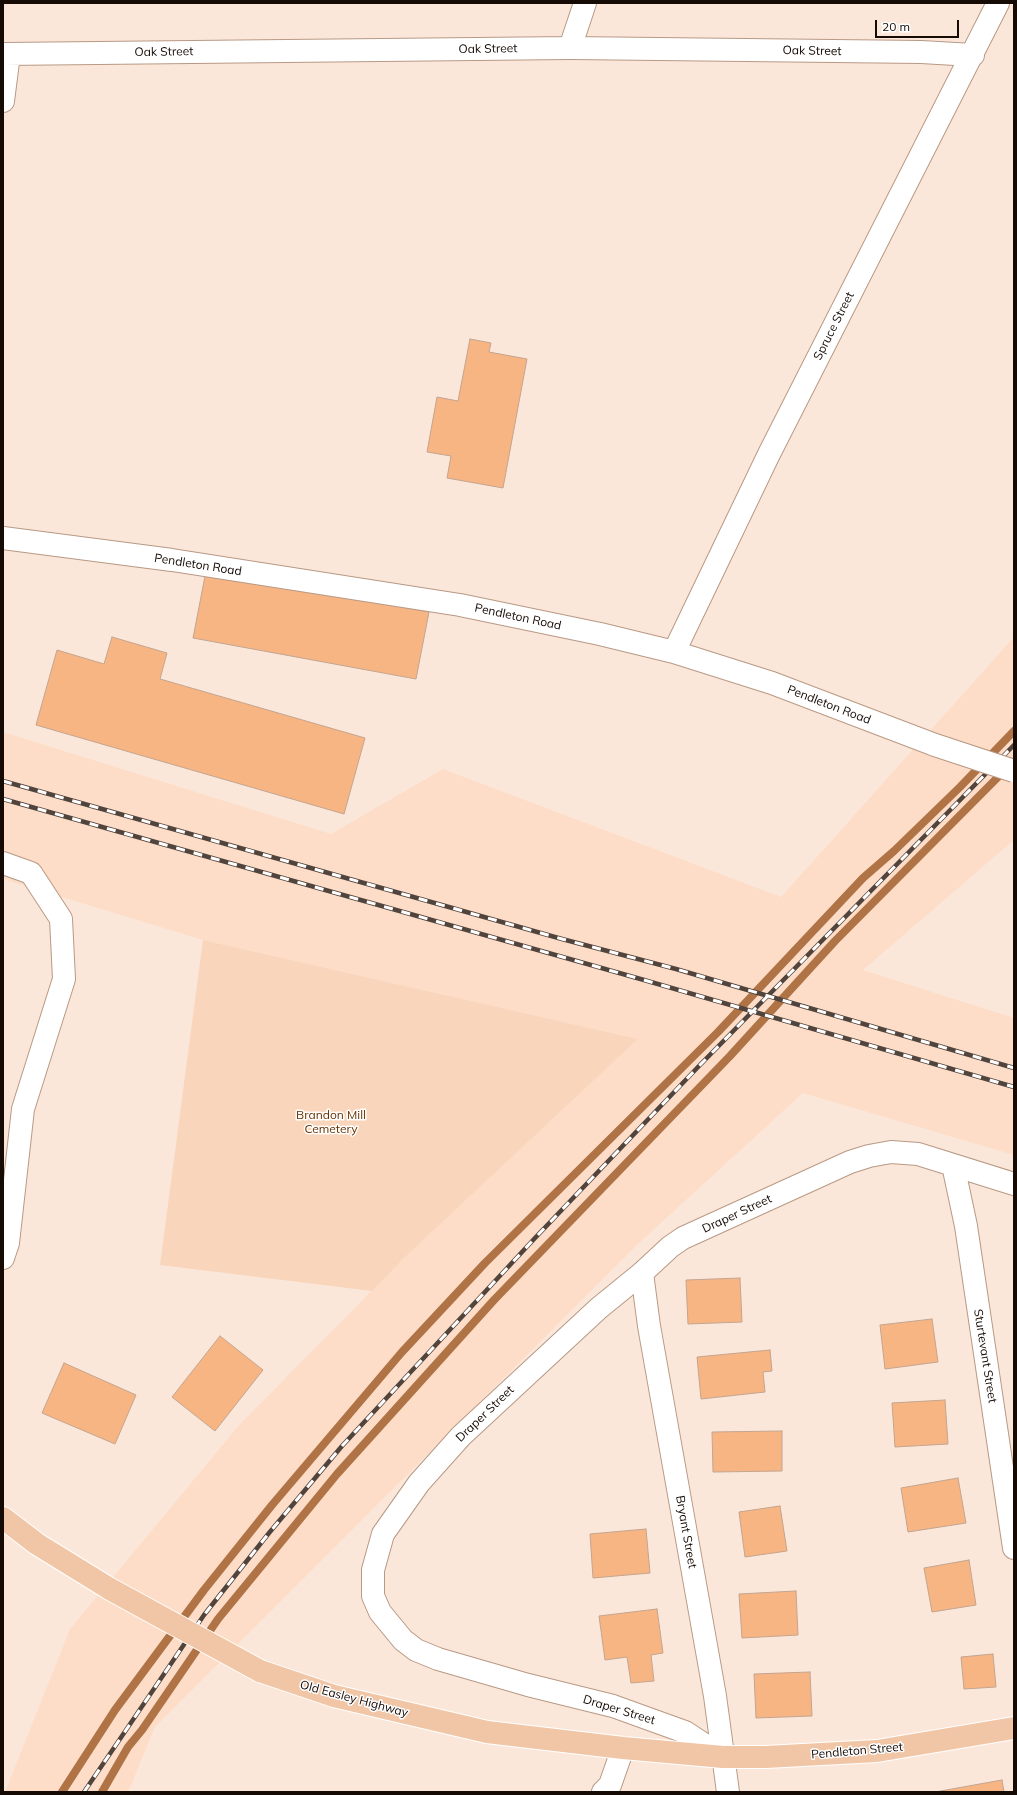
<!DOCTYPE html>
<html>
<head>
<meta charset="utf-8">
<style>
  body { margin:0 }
  #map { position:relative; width:1017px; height:1795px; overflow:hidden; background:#fbe7da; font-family:Mulish,sans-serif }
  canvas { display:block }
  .frame { position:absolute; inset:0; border:4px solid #150a04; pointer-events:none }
  .scale { position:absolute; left:875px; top:20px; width:84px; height:18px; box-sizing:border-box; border:2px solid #150a04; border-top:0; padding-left:5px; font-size:12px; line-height:14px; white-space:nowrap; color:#150a04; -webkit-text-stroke:3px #fff; paint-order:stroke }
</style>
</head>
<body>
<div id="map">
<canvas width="1017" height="1795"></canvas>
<div class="frame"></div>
<div class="scale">20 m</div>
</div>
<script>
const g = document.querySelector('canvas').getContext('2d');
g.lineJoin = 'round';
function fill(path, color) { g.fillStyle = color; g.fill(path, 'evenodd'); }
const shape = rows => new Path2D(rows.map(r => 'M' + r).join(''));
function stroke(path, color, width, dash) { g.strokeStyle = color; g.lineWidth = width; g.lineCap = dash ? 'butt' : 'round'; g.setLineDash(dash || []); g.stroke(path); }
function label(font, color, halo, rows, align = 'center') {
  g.font = font + ' Mulish,sans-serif'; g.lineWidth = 3; g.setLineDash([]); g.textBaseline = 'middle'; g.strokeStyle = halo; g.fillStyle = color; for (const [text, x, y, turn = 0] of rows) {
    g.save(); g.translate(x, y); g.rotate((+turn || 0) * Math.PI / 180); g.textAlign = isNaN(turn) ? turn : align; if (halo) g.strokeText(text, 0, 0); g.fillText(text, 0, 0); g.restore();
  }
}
fill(shape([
  [1014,637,1014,840,863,970,1014,1018,1014,1155,803,1093,639,1243,155,1727,128,1792,5,1792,70,1629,240,1424,403,1259,638,1039,203,940,3,879,3,732,331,834,443,769,781,897]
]), '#fdddc7');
fill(shape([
  [203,940,638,1039,403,1259,372,1291,160,1265]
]), '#f9d5bc');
stroke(shape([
  [62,1792,115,1710,204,1590,272,1505,402,1352,485,1263,718,1032,863,878,894,851,960,787,1014,731],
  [102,1792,128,1747,142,1730,218,1619,337,1474,494,1300,730,1056,835,941,1005,770]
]), '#b07346', 8);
const building = shape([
  [470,339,491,343,489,352,527,359,503,488,447,478,451,456,427,452,437,397,458,401,470,339],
  [206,571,429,612,416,679,193,638,206,571],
  [112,637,167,653,160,679,365,738,344,814,36,725,57,650,104,664,112,637],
  [740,1278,742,1322,688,1324,686,1280,740,1278],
  [932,1319,938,1362,885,1369,880,1325,932,1319],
  [220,1336,263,1370,215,1431,172,1397,220,1336],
  [770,1350,772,1371,763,1372,765,1392,701,1399,697,1357,770,1350],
  [64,1363,136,1395,115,1444,42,1413,64,1363],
  [945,1400,948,1444,895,1447,892,1403,945,1400],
  [782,1431,782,1471,713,1472,712,1432,782,1431],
  [958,1478,966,1523,908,1532,901,1488,958,1478],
  [780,1506,787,1551,745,1557,739,1512,780,1506],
  [646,1529,650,1573,593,1578,590,1534,646,1529],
  [969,1560,976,1605,932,1612,924,1568,969,1560],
  [796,1591,798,1635,742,1638,739,1594,796,1591],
  [657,1609,663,1653,651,1655,654,1681,631,1683,627,1657,605,1660,599,1616,657,1609],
  [993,1654,996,1687,964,1689,961,1657,993,1654],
  [810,1672,812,1716,756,1718,754,1674,810,1672],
  [1002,1780,1004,1792,935,1792,1002,1780]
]);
fill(building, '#f8b584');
stroke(building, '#c3a48e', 1);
const minor = shape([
  [570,48,585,3],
  [3,54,570,48,921,52,973,55],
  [3,101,9,54],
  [3,538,172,560,460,605,600,634,674,652,772,683,935,745],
  [674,652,769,454,998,3],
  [3,863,31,873,61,919,64,979,23,1109,8,1243,3,1258],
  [953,1165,966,1226,1014,1548],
  [642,1273,649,1326,715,1696,728,1792],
  [723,1757,685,1732,613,1706,528,1685,438,1659,416,1650,403,1640,380,1612,373,1596,373,1570,383,1534,419,1483,461,1436,599,1308,642,1273,670,1247,683,1238,850,1162,869,1156,891,1152,918,1154,1014,1184],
  [603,1792,610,1785,623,1748]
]);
const major = shape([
  [3,1518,37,1544,110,1589],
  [260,1671,334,1696,487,1732,623,1748,723,1757,766,1757,877,1751,1014,1728]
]);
stroke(minor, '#b89984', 24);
stroke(major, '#fff', 24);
stroke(minor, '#fff', 22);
stroke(major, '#f1c6a6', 22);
const rail = shape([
  [3,781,562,939,676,969,1014,1068],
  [3,799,644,980,1014,1087],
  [84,1792,204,1615,269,1533,342,1446,535,1238,698,1067,1014,745]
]);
stroke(rail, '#51443c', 4.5);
stroke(rail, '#fff', 3, [9]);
const minorBridge = shape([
  [935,745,1014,771]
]);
const majorBridge = shape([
  [110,1589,260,1671]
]);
stroke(minorBridge, '#b89984', 24, []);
stroke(majorBridge, '#fff', 24, []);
stroke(minorBridge, '#fff', 22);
stroke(majorBridge, '#f1c6a6', 22);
label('12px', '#150a04', '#fff', [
  ["Oak Street",488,49,-1],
  ["Oak Street",812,51,1],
  ["Oak Street",164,52,-1],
  ["Spruce Street",834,326,-63],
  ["Pendleton Road",198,565,9],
  ["Pendleton Road",518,617,12],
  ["Pendleton Road",829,705,21],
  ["Draper Street",737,1214,-25],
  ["Sturtevant Street",985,1356,81],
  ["Draper Street",485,1414,-44],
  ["Bryant Street",686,1532,80],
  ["Old Easley Highway",354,1699,15],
  ["Draper Street",619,1710,17],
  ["Pendleton Street",857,1751,-5]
]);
label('12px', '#653100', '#fff', [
  ["Brandon Mill",331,1115],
  ["Cemetery",331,1129]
]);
</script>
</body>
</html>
